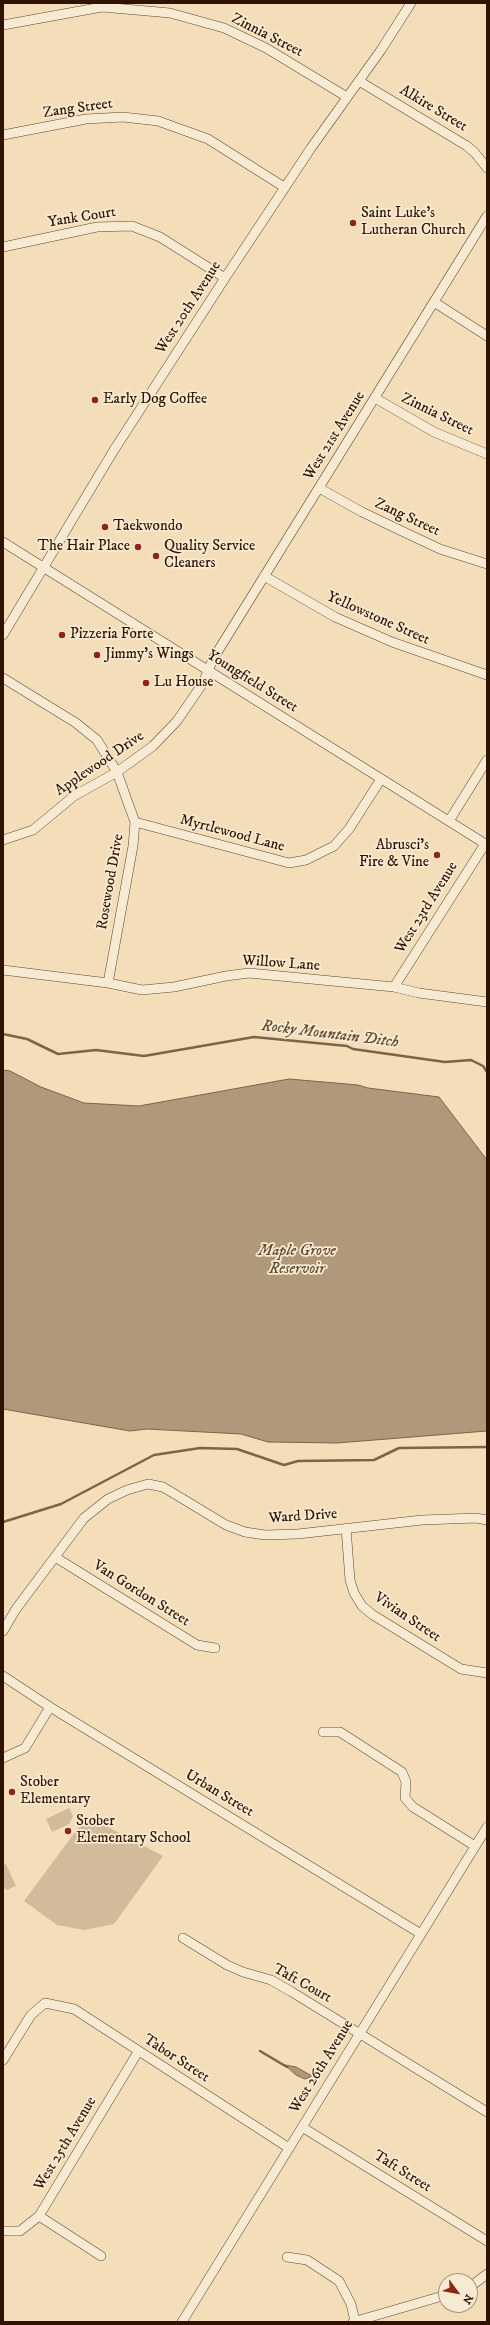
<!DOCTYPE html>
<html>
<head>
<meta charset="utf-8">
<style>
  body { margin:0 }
  #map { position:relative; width:490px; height:2325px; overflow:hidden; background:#f3deb9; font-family:"IM FELL DW Pica",serif }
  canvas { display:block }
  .frame { position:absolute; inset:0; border:4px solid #2f1300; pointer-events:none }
  .north { position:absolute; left:438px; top:2273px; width:40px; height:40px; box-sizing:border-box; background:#f7ead2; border:1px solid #a7947e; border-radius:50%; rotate:122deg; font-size:11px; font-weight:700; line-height:16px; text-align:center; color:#2f1300 }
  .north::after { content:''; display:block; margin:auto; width:14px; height:18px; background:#8f2418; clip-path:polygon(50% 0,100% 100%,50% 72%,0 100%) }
</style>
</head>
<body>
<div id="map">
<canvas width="490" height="2325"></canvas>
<div class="frame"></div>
<div class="north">N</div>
</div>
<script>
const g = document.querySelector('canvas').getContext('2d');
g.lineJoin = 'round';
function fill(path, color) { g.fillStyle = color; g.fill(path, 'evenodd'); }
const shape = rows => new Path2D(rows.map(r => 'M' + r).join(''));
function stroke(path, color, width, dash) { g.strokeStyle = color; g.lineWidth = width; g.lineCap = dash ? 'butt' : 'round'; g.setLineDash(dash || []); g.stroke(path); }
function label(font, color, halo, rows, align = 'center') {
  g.font = font + ' "IM FELL DW Pica",serif'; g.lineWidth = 3.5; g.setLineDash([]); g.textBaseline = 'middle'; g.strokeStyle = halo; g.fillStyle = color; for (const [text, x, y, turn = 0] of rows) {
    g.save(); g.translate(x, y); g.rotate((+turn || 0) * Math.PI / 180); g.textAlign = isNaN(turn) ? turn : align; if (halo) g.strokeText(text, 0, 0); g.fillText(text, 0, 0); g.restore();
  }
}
fill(shape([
  [69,1808,73,1816,69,1824,52,1832,46,1819],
  [87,1816,163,1856,114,1924,84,1930,57,1925,24,1901],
  [6,1864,16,1886,7,1890,3,1887,3,1865]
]), '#d2bb9a');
const water = shape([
  [3,1070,10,1071,41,1087,84,1103,139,1106,289,1079,358,1085,368,1088,439,1097,487,1160,487,1431,337,1443,268,1442,241,1434,147,1429,130,1431,3,1409,3,1070],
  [285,2065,296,2067,312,2076,305,2079,296,2075,285,2065]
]);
fill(water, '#b0997a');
stroke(water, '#7c6349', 1);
stroke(shape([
  [3,1034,27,1039,58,1054,96,1050,144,1056,254,1037,347,1046,353,1049,445,1062,471,1060,483,1066,487,1072],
  [3,1522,61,1504,154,1455,200,1448,237,1449,284,1465,298,1461,374,1460,399,1448,487,1447],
  [260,2051,287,2067]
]), '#7c6349', 2.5);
const minor = shape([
  [3,25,102,7,170,13,224,28,266,48,347,97],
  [359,81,467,146,475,153,487,168],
  [3,135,86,119,123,117,158,121,208,139,284,187],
  [3,247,97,227,132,226,160,237,225,278],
  [434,302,487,336],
  [375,398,434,432,487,454],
  [319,488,362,512,408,534,440,549,487,564],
  [3,542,487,845],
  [264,576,335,617,392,642,487,675],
  [3,635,114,450,225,278,311,148,381,50,411,3],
  [3,678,76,723,97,740,117,772,128,803,135,822,133,846,108,983],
  [449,821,487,760],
  [135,822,289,863,306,860,334,846,349,829,381,779],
  [3,840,33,830,74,796,117,772,153,746,177,721,203,683,213,659,487,216],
  [3,970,108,983,142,990,174,987,226,976,249,973,394,987,419,993,487,1002],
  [394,987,485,844],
  [346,1528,350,1580,354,1593,362,1606,373,1615,461,1669,487,1673],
  [55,1557,197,1645,215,1648],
  [3,1631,16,1609,84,1518,108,1499,127,1490,148,1484,163,1487,226,1525,245,1532,265,1535,298,1534,422,1520,476,1518,487,1520],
  [3,1676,50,1707,421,1934],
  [323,1732,340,1732,402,1772,406,1782,405,1798,413,1807,475,1846],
  [3,1758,25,1748,50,1707],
  [183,1938,227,1965,243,1972,271,1980,292,1992,487,2112],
  [3,2060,31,2015,45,2003,74,2009,289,2148],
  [302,2127,487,2241],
  [39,2216,101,2256],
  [3,2231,20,2231,39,2216,138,2052],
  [287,2257,307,2260,339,2281,351,2304,355,2321],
  [470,2287,487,2274],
  [182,2322,487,1827],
  [353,2322,446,2295]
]);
stroke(minor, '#60462e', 10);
stroke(minor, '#f7ead2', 9);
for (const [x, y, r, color] of [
  [353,223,4,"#8f2418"],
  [95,400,4,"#8f2418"],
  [105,527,4,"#8f2418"],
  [138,547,4,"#8f2418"],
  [156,556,4,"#8f2418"],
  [62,635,4,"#8f2418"],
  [97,655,4,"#8f2418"],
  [146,683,4,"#8f2418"],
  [437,855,4,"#8f2418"],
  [12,1792,4,"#8f2418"],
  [68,1831,4,"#8f2418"]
]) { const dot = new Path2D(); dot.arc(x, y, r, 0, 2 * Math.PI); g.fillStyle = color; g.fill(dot); stroke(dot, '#f7ead2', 1.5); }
label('15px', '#2f1300', '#f7ead2', [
  ["Zinnia Street",267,36,27],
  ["Zang Street",78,109,-8],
  ["Alkire Street",433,109,31],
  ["Yank Court",82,218,-9],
  ["West 20th Avenue",189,308,-57],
  ["Zinnia Street",437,415,26],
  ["West 21st Avenue",335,436,-58],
  ["Zang Street",407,518,25],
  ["Yellowstone Street",378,619,24],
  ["Youngfield Street",252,682,32],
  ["Applewood Drive",100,764,-34],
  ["Myrtlewood Lane",232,834,15],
  ["Rosewood Drive",111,882,-80],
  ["West 23rd Avenue",427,908,-58],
  ["Willow Lane",281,964,4],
  ["Ward Drive",303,1517,-4],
  ["Van Gordon Street",141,1594,32],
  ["Vivian Street",407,1618,34],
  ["Urban Street",219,1794,31],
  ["Taft Court",302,1984,29],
  ["Tabor Street",176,2059,33],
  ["West 26th Avenue",322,2067,-58],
  ["West 25th Avenue",66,2144,-59],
  ["Taft Street",402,2172,32]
]);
label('15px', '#2f1300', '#f7ead2', [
  ["Saint Luke's",361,214],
  ["Lutheran Church",361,231],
  ["Early Dog Coffee",103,400],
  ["Taekwondo",113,527],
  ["The Hair Place",130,547,"right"],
  ["Quality Service",164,547],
  ["Cleaners",164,564],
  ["Pizzeria Forte",70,635],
  ["Jimmy's Wings",105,655],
  ["Lu House",154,683],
  ["Abrusci's",429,846,"right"],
  ["Fire & Vine",429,863,"right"],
  ["Stober",20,1783],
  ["Elementary",20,1800],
  ["Stober",76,1822],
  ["Elementary School",76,1839]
], 'left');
label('italic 16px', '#634931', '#f7ead2', [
  ["Rocky Mountain Ditch",330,1035,7],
  ["Maple Grove",297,1252],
  ["Reservoir",297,1270]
]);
</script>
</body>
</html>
